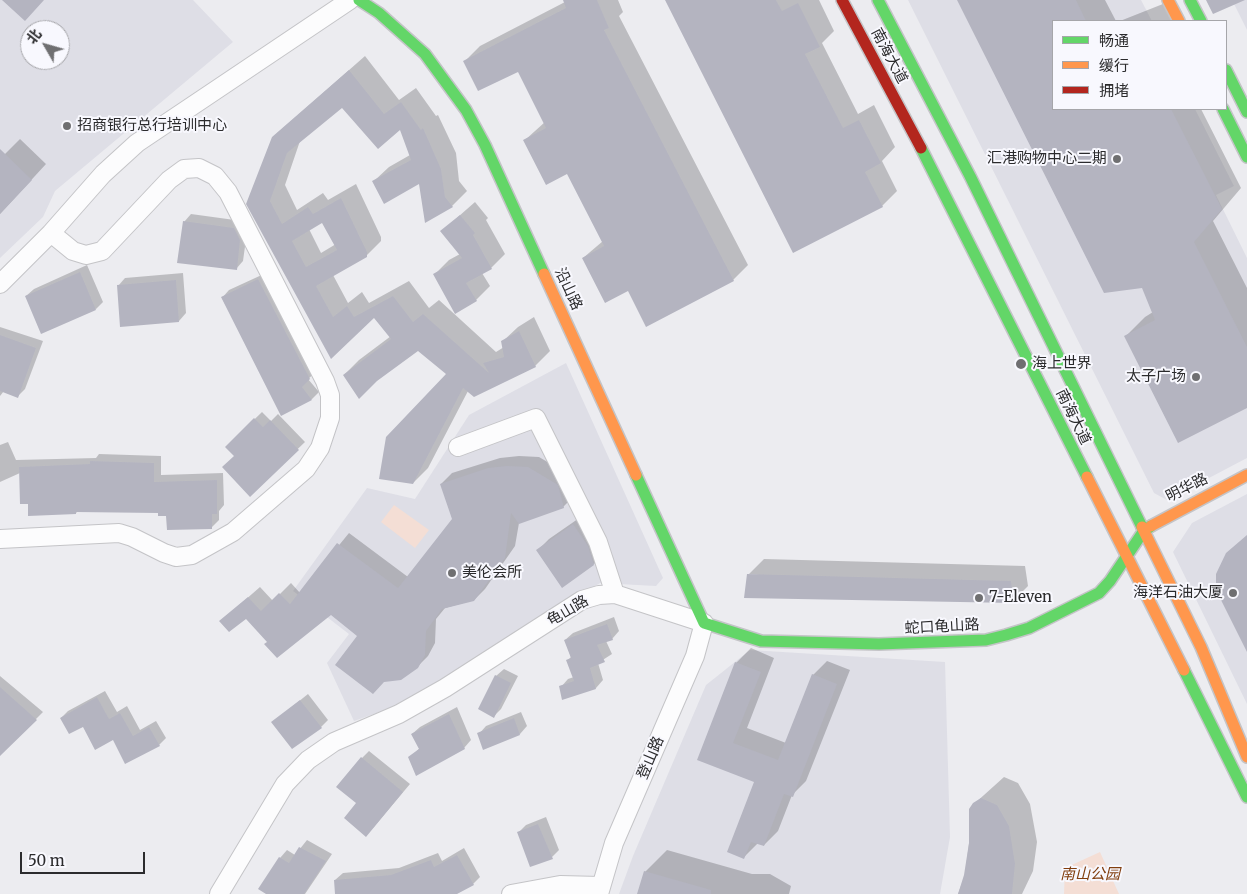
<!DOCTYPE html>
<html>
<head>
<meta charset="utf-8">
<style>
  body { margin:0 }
  #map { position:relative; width:1247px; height:894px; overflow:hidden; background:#ececf0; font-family:Merriweather,"Noto Sans SC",serif }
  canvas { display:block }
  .legend { position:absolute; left:1052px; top:20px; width:175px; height:90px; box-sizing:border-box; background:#f8f8fe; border:1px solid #a6a6aa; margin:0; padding:6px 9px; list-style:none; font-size:15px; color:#2b2b2d }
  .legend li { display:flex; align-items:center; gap:10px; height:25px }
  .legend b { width:25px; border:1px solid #a6a6aa }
  .north { position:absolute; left:20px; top:20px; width:50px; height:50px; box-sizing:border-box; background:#f8f8fe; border:1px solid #a6a6aa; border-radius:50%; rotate:308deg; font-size:14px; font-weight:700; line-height:20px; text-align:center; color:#2b2b2d }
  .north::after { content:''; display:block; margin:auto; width:18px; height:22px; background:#6f6f71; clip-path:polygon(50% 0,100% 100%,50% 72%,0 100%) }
  .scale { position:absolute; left:20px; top:852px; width:125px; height:22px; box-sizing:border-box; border:2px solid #2b2b2d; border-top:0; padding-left:6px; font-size:15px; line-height:18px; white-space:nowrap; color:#2b2b2d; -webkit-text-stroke:4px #f8f8fe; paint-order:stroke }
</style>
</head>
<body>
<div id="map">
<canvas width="1247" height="894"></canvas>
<ul class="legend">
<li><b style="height:6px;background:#63d668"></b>畅通</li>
<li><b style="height:6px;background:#ff974d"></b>缓行</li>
<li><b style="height:6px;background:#b3261e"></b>拥堵</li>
</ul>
<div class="north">北</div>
<div class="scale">50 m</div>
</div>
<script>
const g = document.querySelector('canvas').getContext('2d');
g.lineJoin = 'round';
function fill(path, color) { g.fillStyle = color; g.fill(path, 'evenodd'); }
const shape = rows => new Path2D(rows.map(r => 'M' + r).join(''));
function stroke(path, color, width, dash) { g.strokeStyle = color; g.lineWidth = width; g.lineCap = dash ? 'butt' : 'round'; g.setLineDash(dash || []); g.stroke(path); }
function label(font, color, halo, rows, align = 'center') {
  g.font = font + ' Merriweather,"Noto Sans SC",serif'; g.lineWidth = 4; g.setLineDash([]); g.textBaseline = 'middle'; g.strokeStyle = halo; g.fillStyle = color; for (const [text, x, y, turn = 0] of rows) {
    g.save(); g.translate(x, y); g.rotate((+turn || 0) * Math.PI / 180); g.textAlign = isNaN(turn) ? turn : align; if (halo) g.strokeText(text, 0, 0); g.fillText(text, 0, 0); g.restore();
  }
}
fill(shape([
  [0,0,193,0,233,42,55,191,43,217,0,258],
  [30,30,60,30,60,60,30,60],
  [908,0,1141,0,1152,21,1053,21,1053,109,1195,109,1234,186,1216,195,1247,258,1247,458,1167,500,1154,493],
  [1232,0,1247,0,1247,30],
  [566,363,663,578,656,586,600,583,428,688,388,709,354,721,327,663,349,634,293,591,367,488,415,499,469,415],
  [1247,494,1247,704,1173,552,1192,523],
  [750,650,945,662,950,837,940,894,619,894,633,856,706,685]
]), '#dedee6');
fill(shape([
  [394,505,429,530,415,548,381,522],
  [1100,852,1119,894,1064,894,1065,868]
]), '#f4ded5');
fill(shape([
  [564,0,618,0,623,12,619,16,748,265,733,280,628,289,583,258,603,241,568,172,525,140,545,122,518,70,465,61,480,46,565,2],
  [666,0,819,0,834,31,822,43,858,114,874,105,895,147,882,161,897,191,882,206],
  [958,0,1105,0,1116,21,1053,21,1053,109,1201,109,1241,188,1213,221,1247,288,1247,406,1125,337,1145,317,1153,312,1143,286],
  [1173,0,1178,21,1120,21],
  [365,56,399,100,416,88,436,116,438,115,456,153,459,181,467,191,452,206,426,221,420,182,374,181,389,167,410,155,401,128,342,106,300,141,285,185,297,210,323,193,328,200,356,184,381,237,381,241,366,256,333,275,348,303,362,292,369,303,409,281,429,308,439,300,496,352,504,347,502,342,518,327,534,317,550,351,535,366,468,391,428,468,413,483,448,374,418,350,344,375,359,360,391,336,374,317,332,357,247,204,273,137],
  [323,221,336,244,321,253,309,229],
  [20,139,46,164,0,214,0,159],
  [475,202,488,218,486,220,505,254,491,268,482,273,490,286,476,300,435,274,449,260,460,254,442,231],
  [191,214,242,221,247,232,243,261,236,269,184,222],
  [87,265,103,302,96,309,26,296,34,289],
  [183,273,186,313,179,321,121,325,118,286,125,278],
  [266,273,317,371,308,379,319,392,312,399,282,414,222,298,229,290],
  [0,327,43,341,25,389,18,396,4,391,0,396],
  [262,412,271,421,278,414,305,442,250,495,235,456,226,447],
  [8,442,16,460,96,458,99,454,161,456,161,475,223,473,224,505,219,511,219,520,212,527,159,512,78,511,76,513,29,503,20,473,0,482,0,445],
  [519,456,539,457,568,474,574,496,563,507,519,523,515,546,485,589,474,600,445,608,436,619,435,643,428,656,417,667,385,681,359,636,331,614,268,642,246,617,221,621,260,587,273,601,291,583,300,593,349,533,408,577,453,520,441,484,452,473,500,458],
  [585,514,605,553,594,564,538,550,549,539],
  [764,559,1025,566,1028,586,1013,601,749,574],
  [614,617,619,631,612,639,606,641,612,654,598,663,603,680,596,688,563,698,561,687,568,679,574,677,568,660,571,657,565,640,573,633],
  [751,648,774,658,747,728,786,743,813,675,827,661,850,670,806,781,792,795,778,831,764,845,758,843,744,857,756,781,699,759,736,663],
  [504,669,518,676,501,709,494,716,496,676],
  [0,676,43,712,4,751,0,747],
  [105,691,117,712,127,706,140,730,156,721,166,738,159,745,113,738,61,718,68,711],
  [308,694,328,720,321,727,273,722],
  [457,707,471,740,464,748,409,758,420,748,412,734,420,727],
  [521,712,527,726,520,734,483,748,479,734,486,726],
  [369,751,410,784,373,828,358,803,362,758],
  [1004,777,1018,783,1030,804,1037,842,1033,871,1022,894,958,894,965,875,974,804],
  [546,817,559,850,552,857,518,833,526,825],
  [307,840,332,854,305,894,268,894,280,858,287,850,295,855],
  [464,848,480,877,473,884,444,894,336,894,335,880,343,873,399,868,438,853,442,861],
  [667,850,752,874,770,874,791,886,789,894,639,894,645,872]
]), '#0003');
fill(shape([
  [2,0,44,0,25,21],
  [563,0,597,0,609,28,604,30,734,281,646,327,628,291,605,303,582,258,604,246,567,174,546,185,523,140,546,128,518,72,478,91,463,61,566,8],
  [665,0,776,0,782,11,798,3,820,47,805,54,843,128,859,120,881,163,865,172,883,207,793,253],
  [957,0,1076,0,1086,21,1053,21,1053,109,1171,109,1222,209,1194,242,1247,347,1247,408,1178,443,1124,336,1155,320,1142,288,1104,293],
  [1206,0,1245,0,1213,14],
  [349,70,384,114,401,102,421,130,423,128,441,169,445,197,453,207,425,223,419,184,384,204,372,181,411,160,400,130,378,149,342,108,287,153,270,201,282,224,308,207,313,214,341,198,367,252,367,257,316,286,333,317,347,306,354,317,393,296,413,322,423,314,489,373,483,363,504,357,501,341,519,331,536,367,474,397,463,388,413,484,379,479,386,437,446,374,418,351,377,381,359,399,343,375,391,339,374,318,331,359,246,204,272,137],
  [322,223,337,250,306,267,292,241],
  [0,149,32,180,0,214],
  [460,215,475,233,473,235,492,269,466,283,477,301,455,314,433,274,462,258,440,231],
  [183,221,234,228,240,240,237,270,177,263],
  [80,272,96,310,41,334,25,296],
  [258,279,310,379,302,387,312,400,281,416,221,297],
  [176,280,179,322,120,327,117,285],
  [0,335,36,348,18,398,0,391],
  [254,418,263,427,270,420,299,450,250,497,222,467,234,456,225,447],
  [90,461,154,463,154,482,217,480,217,514,212,514,212,529,167,530,166,516,158,516,158,513,76,512,76,514,28,516,28,504,20,504,19,467,90,464],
  [507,466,528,467,558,485,564,508,519,524,511,513,505,558,474,601,442,609,426,631,425,655,418,668,401,680,384,682,373,694,335,665,357,636,331,615,277,658,264,644,267,642,246,619,229,632,219,621,248,597,261,611,279,593,290,604,337,543,398,588,452,519,440,484,488,468],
  [573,524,588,546,594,565,562,588,536,550],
  [1247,535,1247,652,1221,600,1216,586,1216,574,1226,553],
  [747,574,1011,581,1014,603,744,598],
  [607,624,613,640,597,645,605,662,590,668,596,689,562,700,559,686,574,681,566,660,571,658,564,640],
  [735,662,761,672,733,743,778,760,812,674,837,684,793,797,784,794,764,846,751,842,744,859,727,852,754,782,697,760],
  [495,675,511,683,494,718,478,709],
  [0,687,37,720,0,756],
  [97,697,109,719,120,713,133,736,149,727,160,746,125,764,113,740,95,750,83,727,69,734,60,718],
  [300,700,322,728,292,749,271,722],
  [449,714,465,749,416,776,408,757,419,749,411,734],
  [514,718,520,735,483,750,477,733],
  [361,757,403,792,366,837,344,818,356,803,336,787],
  [981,798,997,805,1009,826,1015,864,1012,894,958,894,964,875,969,843,969,809,973,803],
  [538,824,553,859,530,867,517,832],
  [299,847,326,861,304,894,266,894,258,889,279,857,289,863],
  [457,855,474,885,457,894,335,894,334,880,391,875,431,860,434,867],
  [644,871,711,890,711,894,637,894]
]), '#b4b4c0');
const street = shape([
  [0,284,51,233,103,174,137,143,350,0],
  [458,447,536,418,598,542,615,594],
  [0,539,119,533,132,537,164,553,176,557,192,555,233,532,306,469,320,448,330,418,330,395,325,381,228,192,215,176,199,168,184,169,169,180,102,251,86,255,73,251,51,233],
  [219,894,285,784,308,760,334,742,399,714,445,688,582,600,599,595,615,594,704,623,695,656,614,843,599,894],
  [511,894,560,885,600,886]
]);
const fast = shape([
  [359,0,379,13,425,54,466,110,485,145,544,274],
  [878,0,970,176,1142,527],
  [1190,0,1201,21],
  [1226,70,1247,112],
  [1223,109,1247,157],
  [921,148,1087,477],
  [636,475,704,623,761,641,879,644,986,640,1006,635,1029,628,1099,593,1110,581,1143,532,1151,526],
  [1184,670,1247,797]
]);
const slow = shape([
  [1168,0,1179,21],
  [544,274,636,475],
  [1087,477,1184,670],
  [1151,526,1247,475],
  [1142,527,1201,647,1247,757]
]);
const jam = shape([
  [842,0,921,148]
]);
stroke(street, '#c4c4c7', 20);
stroke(fast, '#c4c4c7', 14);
stroke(slow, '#c4c4c7', 14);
stroke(jam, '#c4c4c7', 14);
stroke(street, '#fcfcfd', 18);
stroke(fast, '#63d668', 11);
stroke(slow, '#ff974d', 11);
stroke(jam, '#b3261e', 11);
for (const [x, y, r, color] of [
  [67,126,5,"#6f6f71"],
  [1117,159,5,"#6f6f71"],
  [1021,364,6,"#6f6f71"],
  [1196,377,5,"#6f6f71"],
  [452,573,5,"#6f6f71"],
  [1233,593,5,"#6f6f71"],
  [979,598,5,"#6f6f71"]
]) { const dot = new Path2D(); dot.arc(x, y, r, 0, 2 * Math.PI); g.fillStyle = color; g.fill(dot); stroke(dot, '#f8f8fe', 2); }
label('15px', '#2b2b2d', '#f8f8fe', [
  ["南海大道",889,56,62],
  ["沿山路",568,289,65],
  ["南海大道",1073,417,64],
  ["明华路",1187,488,-27],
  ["龟山路",568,611,-30],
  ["蛇口龟山路",942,627,-3],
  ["登山路",651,758,-67]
]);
label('15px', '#2b2b2d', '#f8f8fe', [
  ["招商银行总行培训中心",77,126],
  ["汇港购物中心二期",1107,159,"right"],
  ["海上世界",1032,364],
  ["太子广场",1186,377,"right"],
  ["美伦会所",462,573],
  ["海洋石油大厦",1223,593,"right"],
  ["7-Eleven",989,598]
], 'left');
label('italic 15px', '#813e0e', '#f8f8fe', [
  ["南山公园",1090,875]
]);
</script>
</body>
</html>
